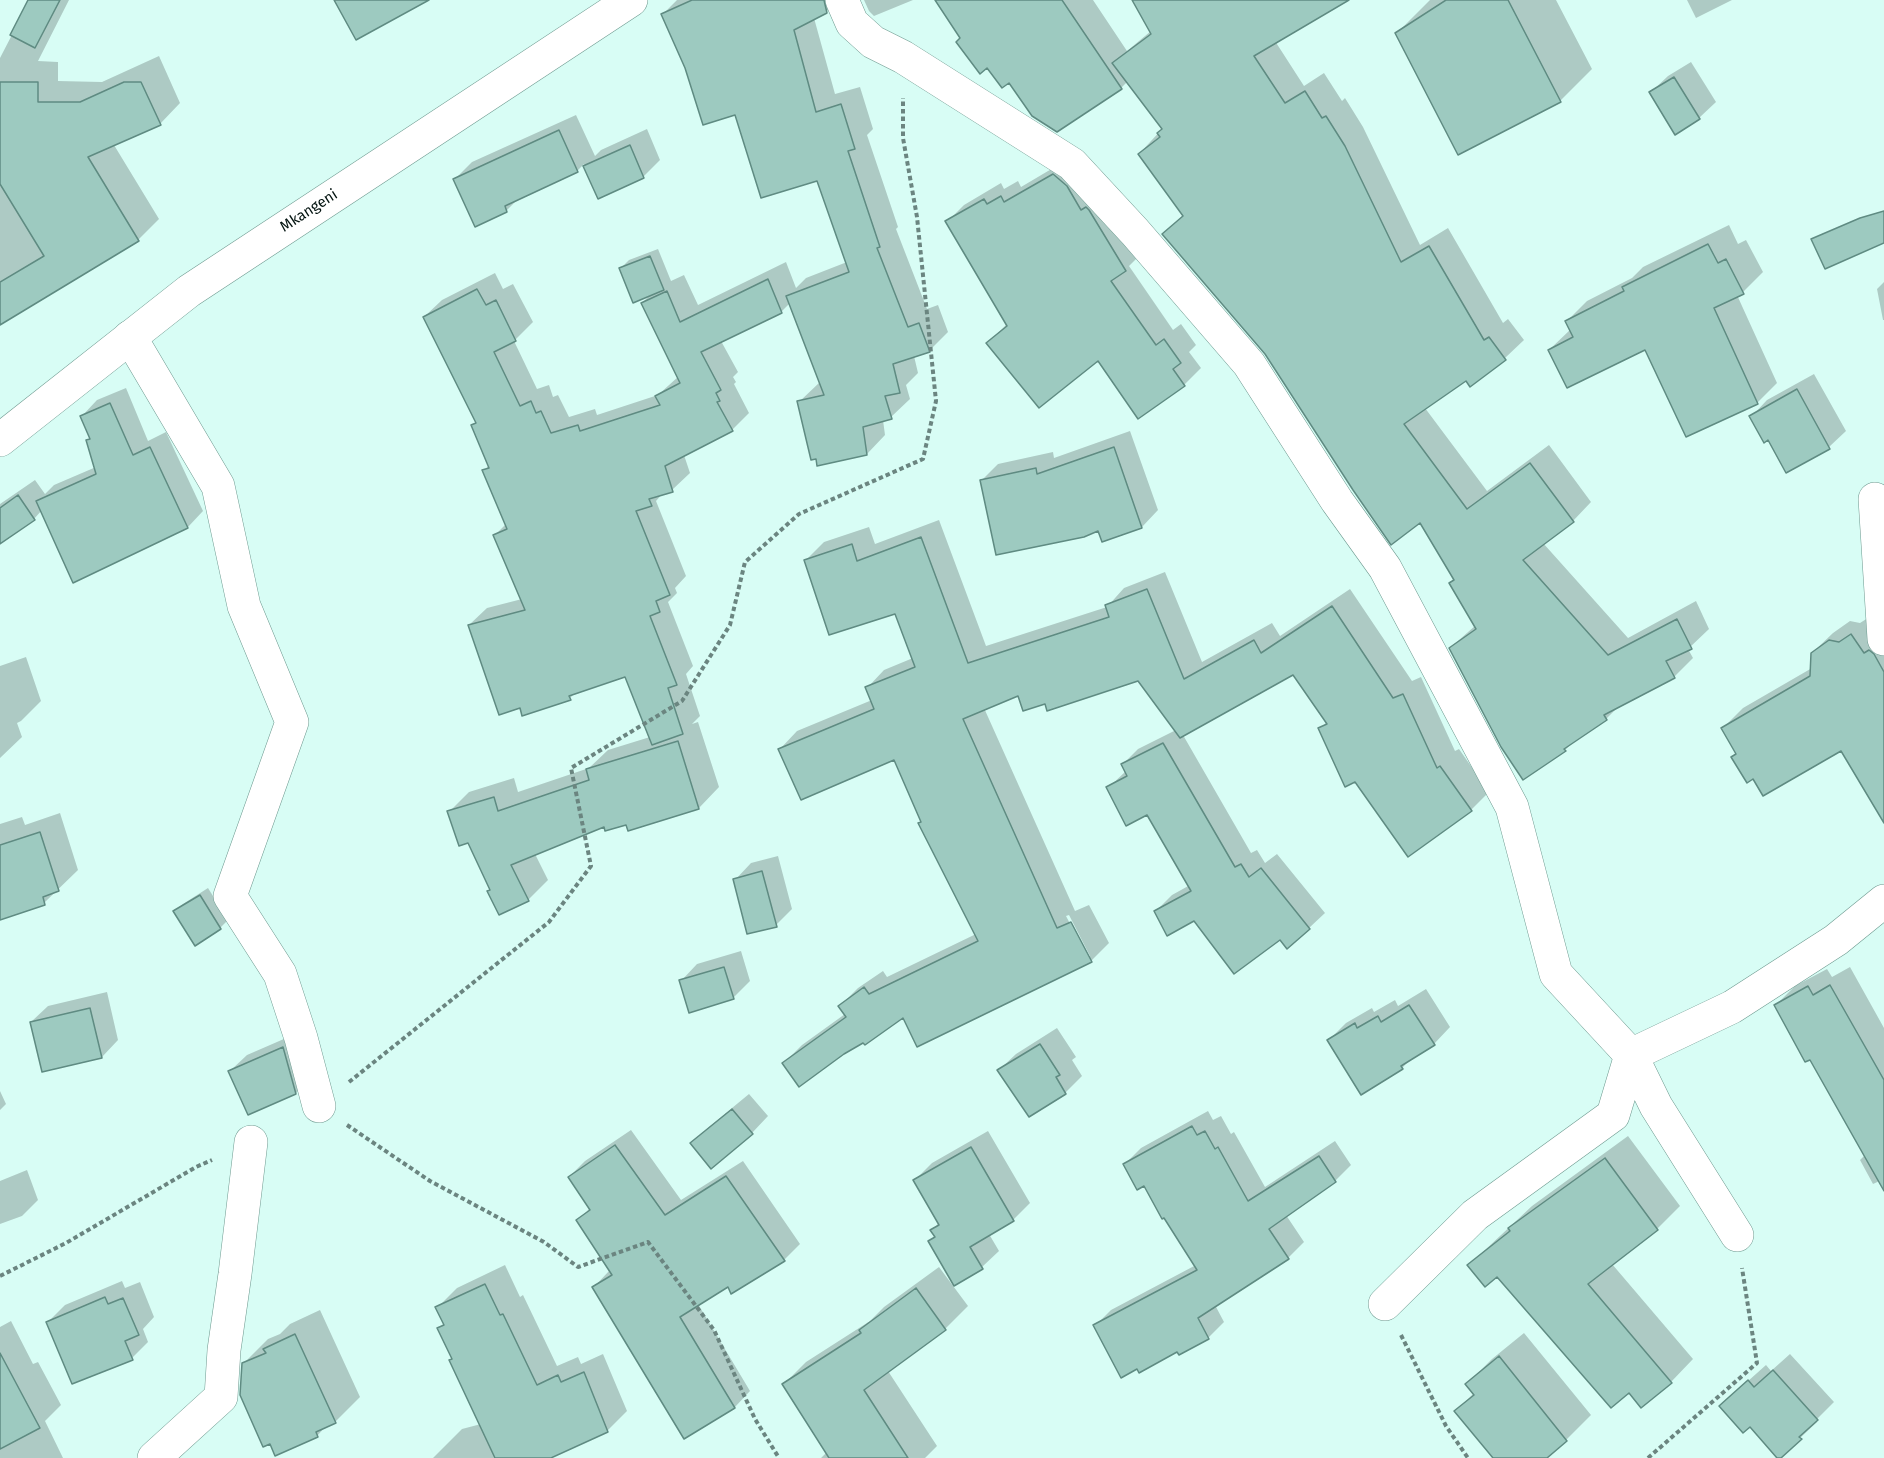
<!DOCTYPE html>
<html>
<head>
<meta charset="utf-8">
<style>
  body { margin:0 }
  canvas { display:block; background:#d8fdf5 }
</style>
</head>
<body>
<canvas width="1884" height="1458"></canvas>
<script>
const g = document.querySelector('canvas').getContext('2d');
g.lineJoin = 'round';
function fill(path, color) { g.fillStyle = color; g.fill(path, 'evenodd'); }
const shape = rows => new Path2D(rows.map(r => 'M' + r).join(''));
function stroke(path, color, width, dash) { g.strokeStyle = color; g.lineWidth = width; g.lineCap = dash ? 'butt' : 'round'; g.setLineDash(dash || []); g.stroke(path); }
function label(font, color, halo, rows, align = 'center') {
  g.font = font + ' "Fira Sans",sans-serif'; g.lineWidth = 4.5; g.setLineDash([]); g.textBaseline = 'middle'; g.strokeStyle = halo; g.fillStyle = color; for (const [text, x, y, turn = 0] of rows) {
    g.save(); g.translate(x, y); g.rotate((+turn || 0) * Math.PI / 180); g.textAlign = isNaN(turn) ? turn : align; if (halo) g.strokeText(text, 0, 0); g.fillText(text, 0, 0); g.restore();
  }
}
fill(shape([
  [30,0,69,0,38,61,58,62,58,81,102,82,159,56,180,103,160,124,114,145,159,219,138,240,0,324,0,58],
  [677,0,838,0,826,12,814,18,835,94,860,87,873,129,867,135,898,227,896,229,927,309,938,305,948,332,929,351,914,356,918,373,906,385,910,399,891,417,883,420,885,435,867,454,799,402,820,382,790,303,781,312,721,341,738,372,733,377,736,382,734,384,749,413,732,430,684,455,690,473,672,490,663,493,656,501,686,576,675,588,677,593,668,602,693,666,686,674,700,716,692,724,698,722,719,787,699,808,629,829,627,823,605,825,535,854,548,880,528,900,491,889,469,841,449,812,469,792,514,778,518,792,589,768,608,750,650,737,626,675,576,692,570,698,521,707,469,625,487,608,522,599,495,535,507,523,484,471,489,465,473,425,477,421,424,317,442,300,495,273,503,289,513,284,533,322,514,341,537,389,549,385,553,397,558,395,569,417,595,409,597,415,658,395,679,376,642,303,652,293,621,268,629,260,658,249,671,281,684,275,698,305,786,262,796,288,806,278,847,262,818,179,736,113,687,67,662,15],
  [864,0,913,0,874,16,869,11],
  [937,0,1093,0,1127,51,1151,31,1134,0,1346,0,1275,41,1304,86,1324,73,1342,101,1345,98,1363,127,1420,245,1448,228,1503,323,1508,319,1524,340,1505,358,1470,385,1466,379,1425,408,1487,491,1549,445,1591,502,1573,521,1543,543,1628,638,1696,601,1709,629,1688,649,1693,658,1674,677,1620,705,1607,718,1577,739,1565,750,1450,648,1476,625,1455,579,1421,521,1266,353,1164,234,1184,214,1139,154,1163,128,1128,81,1121,88,1010,80,962,38],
  [1430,0,1556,0,1592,69,1560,101,1397,33],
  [1687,0,1732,0,1696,18],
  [1691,62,1716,102,1699,118,1651,92,1668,76],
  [576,115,595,156,601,150,647,129,660,160,643,177,598,197,584,164,577,171,519,198,506,211,455,179,472,162],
  [1070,158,1142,253,1129,266,1173,330,1181,324,1196,345,1189,352,1201,368,1184,385,1138,417,1098,359,988,343,1007,324,947,222,964,205,1001,183,1004,189,1018,181,1021,187],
  [1729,225,1738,244,1746,240,1763,272,1743,292,1737,295,1777,383,1757,403,1646,348,1549,350,1571,329,1567,321,1587,301,1632,278,1643,267],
  [1884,282,1884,320,1883,320,1877,289],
  [1814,374,1846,431,1829,447,1787,471,1769,438,1751,417,1767,400],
  [126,388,148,441,166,432,203,511,188,527,73,581,42,510,34,519,0,542,0,504,35,480,45,494,54,485,96,467,87,441,91,437,82,416,97,400],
  [1130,431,1158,510,1142,527,1099,529,981,481,998,464,1053,452,1054,458],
  [939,520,986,646,1107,607,1124,588,1165,572,1202,662,1272,623,1280,636,1350,589,1412,681,1421,677,1455,751,1459,749,1489,792,1471,810,1320,729,1327,722,1294,673,1183,735,1251,853,1257,850,1265,863,1277,854,1325,913,1309,928,1280,938,1156,911,1172,895,1190,885,1147,813,1108,788,1126,771,1123,764,1138,749,1176,730,1139,679,1046,702,1019,694,984,708,1075,911,1089,905,1109,943,1091,961,904,1016,864,1041,784,1063,802,1045,845,1014,840,1006,858,988,883,971,887,977,976,934,895,758,780,749,797,731,872,700,867,688,884,670,913,658,896,612,806,560,824,542,869,527,875,544],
  [1069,915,1090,956,1087,956,1066,916],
  [1871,616,1884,634,1884,820,1842,749,1737,753,1723,728,1743,708,1812,668,1812,653,1833,633,1850,621,1860,623],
  [26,657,41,701,21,721,17,723,22,737,0,758,0,666],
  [60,813,78,870,44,903,0,908,0,824,22,817,25,825],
  [778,856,792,909,776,925,735,880,751,863],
  [208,888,228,920,220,928,175,911,183,904],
  [741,951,750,981,733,998,681,981,697,964],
  [1850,967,1884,1028,1884,1179,1873,1184,1860,1160,1865,1155,1810,1058,1776,1005,1795,986,1827,969,1832,977],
  [1426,989,1450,1027,1434,1044,1412,1058,1402,1068,1329,1040,1346,1023,1372,1008,1374,1012,1395,1000,1398,1006],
  [107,992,118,1040,102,1057,43,1070,31,1022,48,1006],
  [1057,1028,1076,1057,1072,1060,1082,1076,1065,1093,1029,1115,999,1070,1016,1054],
  [300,1032,312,1076,296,1093,230,1071,247,1055],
  [0,1091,6,1104,0,1110],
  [749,1094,768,1116,752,1133,692,1144,709,1127],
  [1208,1111,1213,1120,1221,1116,1231,1134,1234,1132,1265,1187,1335,1141,1351,1165,1335,1181,1286,1215,1304,1242,1288,1258,1215,1305,1224,1322,1208,1338,1178,1350,1095,1326,1111,1310,1196,1265,1144,1184,1125,1164,1141,1148],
  [631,1130,681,1200,743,1161,800,1244,784,1260,728,1285,698,1304,750,1391,735,1407,685,1437,594,1287,609,1271,578,1220,590,1208,569,1177,585,1161],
  [988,1131,1030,1203,1013,1220,989,1234,999,1251,982,1267,954,1284,930,1241,936,1235,932,1230,940,1222,915,1180,932,1163],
  [1628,1136,1680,1206,1657,1229,1612,1264,1693,1359,1671,1382,1629,1391,1497,1275,1469,1265,1532,1206],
  [27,1170,38,1200,22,1216,0,1224,0,1181],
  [505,1265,520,1297,523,1295,557,1366,578,1357,581,1364,603,1354,627,1411,607,1431,547,1458,433,1458,462,1429,481,1424,439,1329,444,1323,437,1308,457,1288],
  [939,1267,968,1306,945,1329,888,1371,937,1446,925,1458,821,1458,827,1452,784,1384,806,1362,870,1321,884,1307],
  [122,1281,125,1288,140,1282,154,1317,143,1329,148,1342,132,1358,48,1322,65,1305],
  [320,1310,360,1397,335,1422,327,1425,317,1436,243,1364,268,1339,280,1334,290,1324],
  [11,1321,33,1364,38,1362,61,1405,45,1421,63,1458,0,1458,0,1327],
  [1524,1333,1591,1415,1566,1440,1544,1458,1495,1458,1456,1411,1474,1393,1467,1384,1492,1359],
  [1790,1354,1834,1402,1816,1420,1817,1422,1779,1458,1738,1390,1766,1365,1771,1371]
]), '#0003');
const building = shape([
  [28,0,60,0,35,48,10,35,28,0],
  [334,0,429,0,356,40,334,0],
  [692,0,824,0,827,13,794,30,816,112,841,104,855,149,848,151,880,247,877,248,908,327,919,323,930,352,893,364,900,393,885,396,892,419,863,427,867,455,817,466,816,459,811,460,797,401,824,395,786,296,849,272,817,181,761,198,735,115,703,125,685,68,661,14,692,0],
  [935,0,1062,0,1122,89,1057,132,1032,116,1009,83,1002,88,987,68,980,74,956,42,960,38,935,0],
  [1132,0,1349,0,1254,56,1285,103,1305,91,1322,118,1326,116,1345,146,1401,262,1429,246,1484,340,1489,337,1506,360,1470,387,1466,381,1404,424,1467,509,1530,463,1574,522,1523,560,1608,655,1677,619,1692,649,1666,661,1675,678,1604,715,1607,720,1564,749,1566,751,1523,780,1501,747,1449,648,1476,629,1449,583,1454,580,1420,523,1391,545,1353,490,1265,354,1162,234,1183,216,1138,154,1160,137,1157,133,1162,129,1112,63,1151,34,1132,0],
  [1446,0,1508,0,1561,102,1458,155,1395,33,1446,0],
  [1674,77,1700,119,1675,135,1649,92,1674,77],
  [0,82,38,82,38,102,80,102,124,82,141,82,161,125,88,157,139,241,0,325,0,282,44,256,0,184,0,82],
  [559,130,578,172,505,206,507,212,475,227,453,179,559,130],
  [630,145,644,178,598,199,583,166,630,145],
  [1053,174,1067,186,1081,210,1086,207,1089,210,1126,271,1111,281,1156,345,1164,339,1181,363,1173,369,1185,386,1138,419,1098,361,1039,408,986,343,1007,326,945,221,984,199,987,204,1001,196,1004,202,1053,174],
  [1884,211,1884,243,1825,269,1811,239,1860,218,1884,211],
  [1708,244,1718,263,1726,259,1744,294,1714,308,1758,404,1686,437,1645,350,1567,388,1548,350,1573,337,1565,321,1624,291,1622,287,1708,244],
  [650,256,664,290,633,303,619,268,650,256],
  [768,279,782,313,701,352,721,390,716,393,720,401,717,402,733,431,665,466,673,492,649,499,652,506,636,511,670,595,656,601,660,612,650,616,677,685,668,688,683,734,652,745,625,677,569,696,571,700,522,716,520,708,499,715,468,625,525,610,493,535,507,529,482,470,489,468,471,425,476,423,423,317,477,289,486,305,496,300,516,341,494,352,520,406,531,401,536,413,541,411,551,433,578,425,580,431,660,405,655,396,680,383,641,303,667,291,680,322,768,279],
  [1797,389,1830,449,1786,473,1768,440,1764,443,1749,416,1797,389],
  [110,403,133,455,150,447,188,528,73,583,36,501,96,474,86,440,90,439,80,416,110,403],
  [1114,447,1142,528,1102,542,1098,531,1084,537,996,555,980,480,1036,468,1037,474,1114,447],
  [18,495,35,520,0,544,0,508,18,495],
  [921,537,968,663,1109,617,1105,605,1147,589,1184,679,1254,640,1261,653,1332,606,1393,698,1403,694,1437,768,1440,766,1472,811,1408,857,1355,782,1345,787,1318,728,1327,724,1293,675,1180,738,1138,681,1047,711,1045,704,1023,711,1018,696,963,719,1057,928,1071,922,1092,962,917,1047,903,1018,865,1045,863,1043,844,1054,799,1087,782,1063,846,1017,838,1006,864,987,869,994,978,941,918,823,921,822,894,760,801,800,778,749,874,709,865,687,915,667,895,614,829,635,804,560,852,544,857,561,921,537],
  [1851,634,1864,653,1869,650,1874,654,1884,672,1884,823,1841,751,1763,796,1753,779,1747,783,1731,757,1736,754,1721,728,1810,676,1811,653,1829,640,1839,642,1851,634],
  [678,741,699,809,628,831,626,825,605,831,604,827,511,865,529,901,499,915,487,891,490,890,468,843,459,846,447,811,494,797,498,811,589,780,586,769,678,741],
  [1163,743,1235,867,1241,864,1249,877,1261,868,1310,929,1287,949,1280,940,1234,974,1194,921,1167,936,1154,911,1191,891,1147,815,1126,826,1106,787,1127,776,1121,764,1163,743],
  [40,832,59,891,43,897,45,905,0,920,0,845,40,832],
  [762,871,777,927,747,934,733,879,762,871],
  [200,895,221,929,195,946,173,911,200,895],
  [724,967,734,999,689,1013,679,980,724,967],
  [1830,985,1884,1080,1884,1191,1810,1060,1805,1062,1774,1005,1808,986,1813,995,1830,985],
  [1409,1005,1435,1045,1401,1066,1403,1069,1361,1095,1327,1040,1355,1023,1357,1028,1378,1016,1381,1022,1409,1005],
  [90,1008,102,1058,42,1072,30,1022,90,1008],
  [1040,1044,1060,1075,1056,1077,1066,1094,1029,1117,997,1070,1040,1044],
  [283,1047,296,1094,248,1115,228,1071,283,1047],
  [732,1109,753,1134,711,1169,690,1143,732,1109],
  [1192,1126,1197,1135,1205,1131,1215,1149,1218,1147,1248,1201,1319,1156,1336,1182,1269,1229,1289,1259,1198,1318,1209,1339,1179,1355,1177,1352,1139,1373,1137,1369,1121,1378,1093,1325,1197,1270,1164,1218,1162,1219,1144,1186,1137,1190,1123,1164,1192,1126],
  [615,1145,665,1215,726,1176,785,1261,731,1294,728,1287,680,1317,735,1408,684,1439,592,1287,612,1275,576,1220,590,1210,568,1177,615,1145],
  [971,1147,1014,1221,970,1247,983,1269,954,1286,928,1241,935,1237,930,1230,939,1225,913,1180,971,1147],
  [1605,1158,1658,1230,1588,1284,1672,1383,1641,1408,1629,1393,1611,1408,1497,1277,1485,1287,1467,1265,1510,1231,1508,1228,1605,1158],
  [485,1284,500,1315,503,1314,537,1385,558,1375,561,1382,584,1372,608,1432,551,1458,495,1458,449,1360,452,1359,437,1328,444,1325,435,1307,485,1284],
  [916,1288,946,1330,864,1390,908,1458,829,1458,782,1384,861,1333,859,1330,916,1288],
  [105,1297,108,1304,123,1298,139,1335,125,1341,133,1360,72,1384,46,1322,105,1297],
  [295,1334,336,1423,316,1432,318,1437,275,1456,270,1444,263,1447,240,1395,242,1363,266,1353,263,1349,295,1334],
  [0,1353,40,1428,0,1449,0,1353],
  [1499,1356,1567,1441,1547,1458,1493,1458,1454,1411,1474,1395,1465,1384,1499,1356],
  [1773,1370,1818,1420,1799,1437,1802,1439,1781,1458,1777,1458,1750,1427,1743,1433,1719,1406,1748,1380,1754,1387,1773,1370]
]);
fill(building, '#9dcac0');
stroke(building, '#5f8b82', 1.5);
const minor = shape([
  [842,0,852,23,873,42,903,57,1072,164,1135,232,1249,364,1337,501,1385,568,1512,807,1556,974,1631,1055,1656,1106,1737,1235],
  [130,337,218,486,244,606,292,722,230,896,280,974,301,1038,319,1106],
  [1875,499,1884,639],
  [1385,1304,1475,1215,1613,1115,1631,1055,1732,1007,1836,940,1884,901],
  [154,1458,221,1397,224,1350,235,1274,251,1142]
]);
const tertiary = shape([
  [0,440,189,291,631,0]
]);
stroke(minor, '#6d998f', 34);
stroke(tertiary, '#6d998f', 34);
stroke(shape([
  [349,1082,549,922,591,866,571,768,682,701,730,625,745,562,799,514,923,459,936,401,917,217,903,138,903,98],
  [347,1125,430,1181,544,1242,578,1267,648,1242,714,1330,755,1419,779,1458],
  [0,1276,66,1243,196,1167,212,1160],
  [1401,1335,1446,1426,1468,1458],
  [1648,1458,1757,1363,1742,1268]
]), '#6b8580', 4, [4.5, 3]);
stroke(minor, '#fff', 33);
stroke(tertiary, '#fff', 33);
label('15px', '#02120f', '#fff', [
  ["Mkangeni",309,211,-33]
]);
</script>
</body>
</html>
